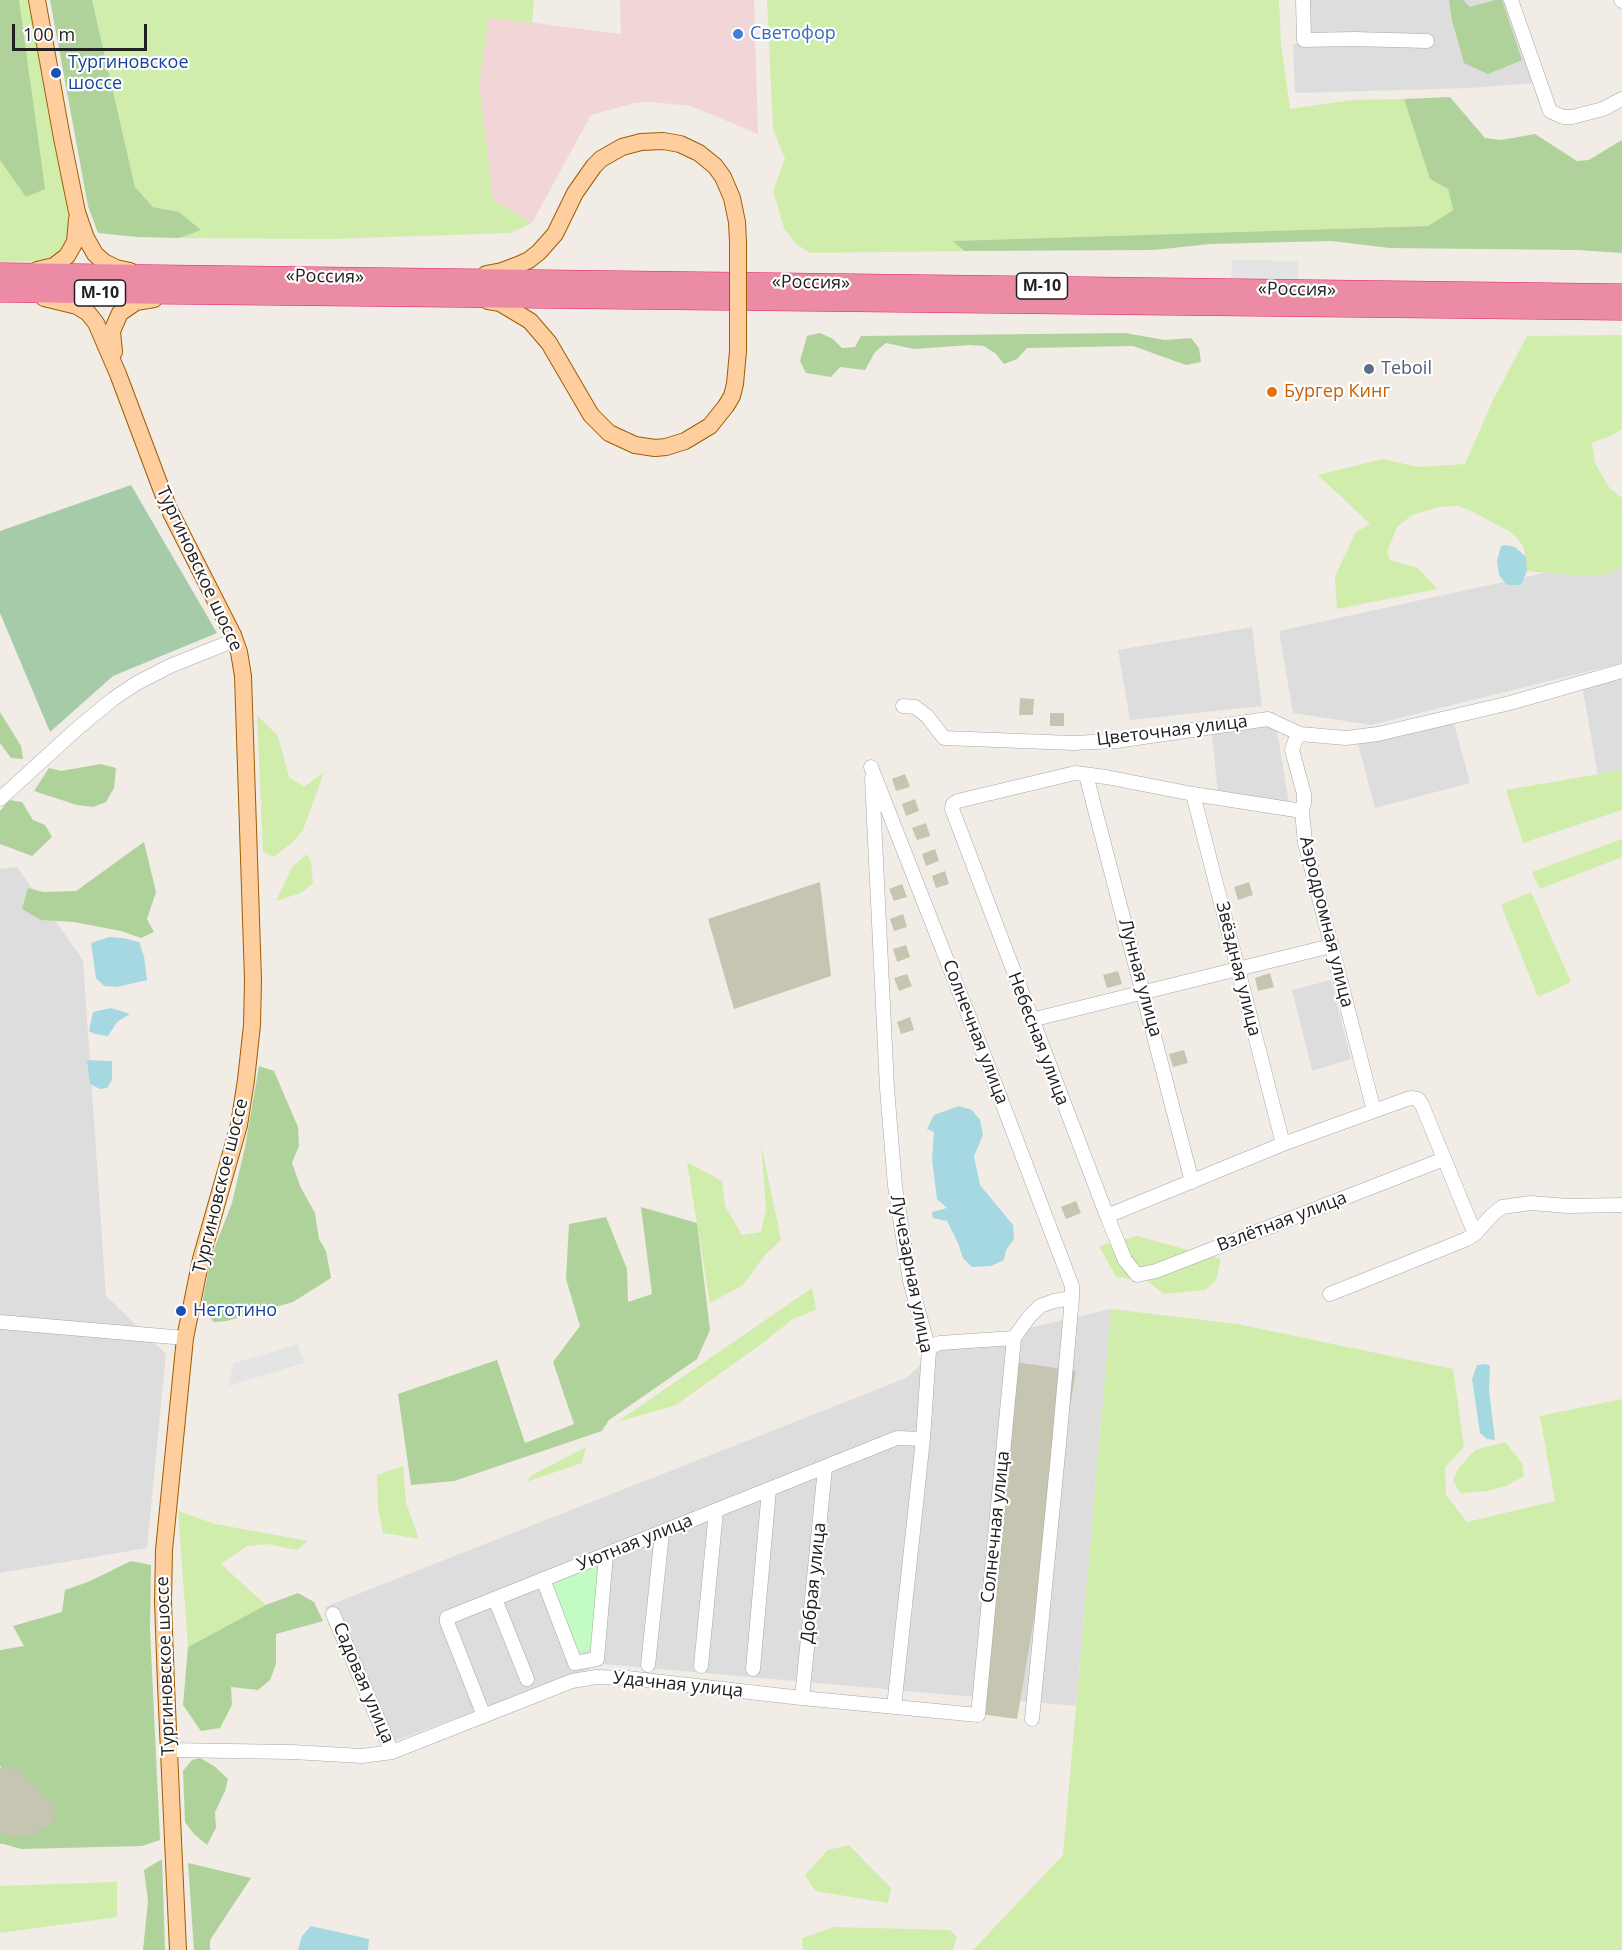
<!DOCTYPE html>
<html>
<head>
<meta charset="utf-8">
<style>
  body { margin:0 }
  #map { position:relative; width:1622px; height:1950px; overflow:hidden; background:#f1ede6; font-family:"Open Sans",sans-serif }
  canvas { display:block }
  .scale { position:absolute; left:12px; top:24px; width:135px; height:27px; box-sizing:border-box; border:3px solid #202020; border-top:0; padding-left:8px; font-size:18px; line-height:21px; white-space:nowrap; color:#202020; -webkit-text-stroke:4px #fff; paint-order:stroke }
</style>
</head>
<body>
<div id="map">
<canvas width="1622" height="1950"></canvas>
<div class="scale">100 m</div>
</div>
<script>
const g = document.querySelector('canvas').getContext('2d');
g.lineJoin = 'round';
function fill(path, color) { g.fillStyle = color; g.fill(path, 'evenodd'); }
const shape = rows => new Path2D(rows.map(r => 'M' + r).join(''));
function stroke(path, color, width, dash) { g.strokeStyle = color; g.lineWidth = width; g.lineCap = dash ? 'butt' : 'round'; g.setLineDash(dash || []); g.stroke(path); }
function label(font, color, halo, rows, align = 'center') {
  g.font = font + ' "Open Sans",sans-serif'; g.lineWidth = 4.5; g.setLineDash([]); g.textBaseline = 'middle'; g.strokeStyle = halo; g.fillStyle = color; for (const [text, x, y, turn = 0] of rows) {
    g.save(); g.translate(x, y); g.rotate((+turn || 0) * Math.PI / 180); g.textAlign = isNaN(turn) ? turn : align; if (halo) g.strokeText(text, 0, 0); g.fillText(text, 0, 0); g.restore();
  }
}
fill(shape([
  [1307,0,1506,0,1534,83,1470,88,1295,93,1293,44,1355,42,1309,36],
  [1622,556,1622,663,1371,725,1293,713,1279,631],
  [1252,627,1262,706,1130,720,1118,650],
  [1622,675,1622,782,1600,788,1582,685],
  [1274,712,1289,804,1218,796,1211,724],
  [1451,712,1470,783,1375,808,1356,737],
  [17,867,83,960,106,1296,166,1354,147,1548,0,1573,0,869],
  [1331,980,1351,1059,1312,1071,1292,990],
  [1111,1309,1076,1706,603,1664,381,1746,325,1607,906,1378,934,1353,947,1347]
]), '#dedddd');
fill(shape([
  [620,0,754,0,758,134,691,106,652,102,635,103,591,115,532,223,493,200,479,85,489,17,621,34]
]), '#f2d5d6');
fill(shape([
  [1020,698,1034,699,1033,715,1019,715],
  [1050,713,1064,713,1064,726,1050,726],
  [905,774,910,787,896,791,892,779],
  [915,799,919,811,906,816,902,804],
  [926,823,930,836,917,840,912,828],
  [935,849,939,861,926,866,922,854],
  [945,871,949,884,936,888,932,876],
  [820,882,831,976,734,1009,708,919],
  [1249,882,1253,895,1238,900,1234,887],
  [902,884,907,897,894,901,889,889],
  [903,914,907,927,894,931,890,919],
  [906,945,910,957,897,962,893,949],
  [1118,971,1122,984,1107,988,1103,975],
  [1270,973,1274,987,1258,991,1255,978],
  [907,974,912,986,899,991,894,978],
  [910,1017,914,1030,901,1034,897,1022],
  [1184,1050,1188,1063,1173,1067,1169,1054],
  [1076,1201,1081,1213,1066,1219,1061,1207],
  [1015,1362,1076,1371,1017,1719,980,1714],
  [12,1727,149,1832,0,1844,0,1770]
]), '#c6c5b1');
fill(shape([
  [0,0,28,0,66,203,70,231,64,251,47,261,0,262],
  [92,0,534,0,532,23,489,18,479,85,493,200,532,223,510,233,332,239,179,238,200,230,179,212,153,207,135,187],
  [767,0,1279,0,1281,44,1290,109,1352,100,1404,99,1430,178,1448,189,1453,210,1428,226,954,241,964,251,810,253,795,243,784,228,773,191,785,159,773,129],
  [1622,335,1622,429,1613,435,1592,443,1595,463,1608,486,1620,497,1622,497,1622,567,1609,574,1581,576,1527,571,1524,548,1518,539,1509,531,1471,511,1458,506,1439,507,1412,515,1397,527,1387,552,1390,560,1418,568,1437,589,1337,609,1335,576,1356,532,1370,524,1318,475,1383,459,1418,467,1465,464,1492,402,1527,336],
  [257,715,278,736,289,777,304,787,324,772,303,830,295,840,274,857,263,852],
  [1622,770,1622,810,1523,843,1506,790],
  [1622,839,1622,857,1540,889,1532,872],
  [307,854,311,862,313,883,301,893,276,901,292,867],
  [1531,892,1571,982,1538,997,1501,905],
  [761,1143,781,1240,765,1255,743,1285,710,1303,687,1162,722,1181,725,1206,742,1235,761,1232,766,1209],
  [1137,1236,1221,1259,1216,1280,1205,1290,1163,1294,1148,1281,1116,1277,1099,1246],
  [812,1288,816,1310,793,1319,760,1345,676,1405,617,1422],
  [1111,1309,1237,1324,1453,1369,1464,1447,1445,1467,1446,1495,1467,1522,1555,1501,1540,1416,1622,1399,1622,1950,973,1950,1063,1855],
  [1505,1442,1522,1463,1524,1476,1506,1486,1488,1491,1460,1493,1453,1480,1458,1469,1475,1450],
  [586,1447,582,1463,526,1482,532,1475],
  [403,1466,406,1503,419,1539,383,1533,378,1508,377,1475],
  [178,1511,215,1524,308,1541,297,1550,267,1544,247,1546,221,1564,266,1605,188,1647],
  [849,1845,891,1888,888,1903,815,1891,805,1875,828,1850],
  [117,1882,117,1917,0,1933,0,1886],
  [834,1927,950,1930,957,1937,953,1950,803,1950,802,1938]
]), '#d0edab');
fill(shape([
  [0,0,19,0,45,189,26,197,0,160],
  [50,0,92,0,135,187,153,207,179,212,201,230,179,238,137,237,98,233,88,206],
  [1449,0,1463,0,1470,7,1495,0,1502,0,1522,60,1488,74,1464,63,1452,20],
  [1450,97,1485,138,1501,140,1535,134,1577,161,1589,160,1622,140,1622,253,1577,250,1390,248,1331,241,1210,244,1154,250,964,251,953,241,1428,226,1453,210,1448,189,1430,179,1404,99],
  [820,333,833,339,842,348,855,347,861,336,1125,333,1165,340,1191,338,1199,348,1201,362,1186,365,1133,346,1027,348,1017,359,1004,364,996,354,984,346,970,345,914,349,886,343,875,352,865,370,840,367,831,377,806,373,800,361,807,336],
  [0,712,21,746,23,759,11,758,0,743],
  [101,764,116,768,114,788,106,802,93,807,77,805,34,791,49,768,61,771],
  [9,800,22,802,33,820,45,825,52,837,32,856,0,844,0,811],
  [144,842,156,892,147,919,154,932,141,938,121,931,74,922,41,920,22,909,28,888,43,892,76,891],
  [259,1066,274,1071,298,1127,299,1146,292,1163,301,1188,315,1213,319,1239,326,1251,331,1278,293,1302,227,1321,214,1322,201,1309,211,1257,232,1203,245,1147],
  [641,1207,697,1223,710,1330,697,1359,609,1420,602,1431,454,1481,411,1485,398,1394,497,1360,525,1443,574,1424,553,1362,580,1326,566,1279,569,1224,606,1217,627,1269,628,1302,652,1294],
  [131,1561,151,1565,150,1629,160,1840,142,1846,21,1849,0,1843,0,1833,14,1838,36,1833,54,1822,55,1808,20,1771,0,1766,0,1650,24,1646,13,1626,62,1612,65,1590,88,1582],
  [298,1593,314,1602,323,1621,276,1634,276,1664,270,1680,258,1690,231,1687,232,1705,220,1728,201,1731,183,1705,188,1647,266,1605],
  [200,1758,214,1766,228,1779,225,1791,215,1812,216,1828,207,1845,194,1834,185,1822,183,1771,192,1760],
  [162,1859,165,1950,143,1950,148,1901,144,1870],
  [188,1863,251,1878,210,1940,210,1950,194,1950]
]), '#aed299');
fill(shape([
  [131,485,217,633,113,676,50,732,0,613,0,531]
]), '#a6cba9');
fill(shape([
  [599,1564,592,1650,577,1652,552,1583,554,1577]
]), '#c3fcc3');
fill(shape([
  [1232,260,1298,261,1298,281,1231,280],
  [298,1344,304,1363,228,1386,234,1363]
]), '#e4e4e4');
fill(shape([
  [1506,545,1515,547,1526,557,1527,571,1521,585,1507,585,1499,575,1497,561,1501,546],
  [109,937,123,938,139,942,144,956,147,980,117,987,104,986,96,978,91,943],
  [111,1008,130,1014,117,1022,108,1036,95,1034,89,1031,93,1012],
  [87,1060,112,1061,112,1080,107,1088,100,1089,90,1084],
  [959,1106,972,1110,980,1120,983,1135,974,1156,980,1185,1013,1225,1014,1239,1006,1250,1004,1260,991,1266,972,1267,963,1258,958,1243,947,1221,933,1218,932,1212,947,1208,937,1199,932,1159,934,1132,927,1129,934,1115],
  [1486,1364,1490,1366,1489,1390,1495,1440,1487,1439,1480,1433,1472,1379,1477,1365],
  [311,1926,369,1939,368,1950,298,1950,302,1936]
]), '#a5d8e1');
const minor = shape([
  [1303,0,1304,40,1354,39,1427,41],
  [1511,0,1550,111,1563,117,1572,117,1603,109,1622,99],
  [1621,0,1622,1],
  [903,706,915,707,927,716,944,738,1073,743,1116,741,1268,719,1300,734,1346,738,1378,734,1510,703,1622,671],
  [1300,734,1295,741,1292,750,1304,794,1304,803,1302,811,1305,843,1374,1111],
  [871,767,984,1055,1072,1286,1072,1298,1059,1444,1032,1719],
  [1086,775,1192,1182],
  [872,778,887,1088,895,1186,910,1281,929,1350,923,1439,894,1707],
  [1193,794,1283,1144],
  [0,799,79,727,113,699,137,683,170,666,235,640],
  [1302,811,1193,794,1106,777,1075,773,958,801,953,804,952,809,1107,1216,1125,1260,1137,1275,1156,1271,1444,1159],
  [1031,1020,1331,946],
  [1107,1216,1283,1144,1407,1099,1413,1098,1418,1099,1422,1105,1475,1234],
  [1330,1294,1467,1239,1475,1234,1492,1215,1502,1207,1531,1203,1568,1206,1622,1205],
  [0,1322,185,1338],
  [929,1350,934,1345,940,1343,1014,1338,1029,1317,1040,1306,1054,1301,1072,1298],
  [543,1579,575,1663,597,1659,606,1555],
  [495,1599,527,1679],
  [333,1614,392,1752],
  [648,1665,662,1533],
  [701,1666,716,1511],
  [753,1669,769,1490],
  [802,1698,825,1468],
  [484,1716,447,1622,447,1618,449,1617,897,1438,923,1439],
  [169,1750,292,1752,362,1756,392,1752,572,1681,596,1677,627,1678,802,1698,978,1715,1014,1338]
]);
const major = shape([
  [37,0,62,138,77,212,86,238,95,254,104,262,116,268,130,271],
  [37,270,54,266,67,256,75,242,77,219],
  [486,274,502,271,518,265,529,260,539,252,555,234,575,193,594,166,601,159,622,147,641,142,663,141,680,144,699,153,715,166,723,177,732,198,737,222,738,242],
  [44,298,77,306,88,313,96,323,118,374,168,507,233,635,239,652,243,676,253,980,252,1025,246,1080,239,1125,201,1259,185,1338,164,1550,163,1602,166,1685,178,1950],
  [488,301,500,303,530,321,549,343,591,415,609,433,635,445,655,448,666,447,685,441,710,426,726,406,732,396,735,384,738,351],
  [114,352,112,331,120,313,136,302,154,299]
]);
const highway = shape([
  [0,273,1622,294],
  [0,292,1622,310]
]);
stroke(minor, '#a7a7a7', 15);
stroke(major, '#9d5d00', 18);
stroke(highway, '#e41f71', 21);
stroke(minor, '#fff', 14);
stroke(major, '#ffce9e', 16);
stroke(highway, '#eb8ba4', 20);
const majorBridge = shape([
  [738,351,738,242]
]);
stroke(majorBridge, '#9d5d00', 18, []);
stroke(majorBridge, '#ffce9e', 16);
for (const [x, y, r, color] of [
  [738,34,6,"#3f7fe0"],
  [56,73,6,"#1a4fb4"],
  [1369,369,6,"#5c6f8a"],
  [1272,392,6,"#e8710a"],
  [181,1311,6,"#1a4fb4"]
]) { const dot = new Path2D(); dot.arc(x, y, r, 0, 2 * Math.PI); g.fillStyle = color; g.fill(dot); stroke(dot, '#fff', 2); }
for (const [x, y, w] of [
  [1042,286,51],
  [100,293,51]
]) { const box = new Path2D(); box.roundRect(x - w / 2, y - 13, w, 26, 4.5); g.fillStyle = '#fff'; g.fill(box); stroke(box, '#202020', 1.5); }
label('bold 16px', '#202020', null, [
  ["М-10",1042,286],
  ["М-10",100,293]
]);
label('18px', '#366cbe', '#fff', [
  ["Светофор",750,34]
], 'left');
label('18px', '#164399', '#fff', [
  ["Тургиновское",68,63],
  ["шоссе",68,84],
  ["Неготино",193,1311]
], 'left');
label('18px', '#202020', '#fff', [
  ["«Россия»",325,277,1],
  ["«Россия»",811,283,1],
  ["«Россия»",1297,290,1],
  ["Тургиновское шоссе",199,569,65],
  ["Цветочная улица",1172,731,-7],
  ["Аэродромная улица",1326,922,76],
  ["Звёздная улица",1238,969,76],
  ["Лунная улица",1140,978,75],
  ["Солнечная улица",975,1032,69],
  ["Небесная улица",1038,1039,69],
  ["Тургиновское шоссе",221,1186,-76],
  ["Взлётная улица",1282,1222,-21],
  ["Лучезарная улица",911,1274,79],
  ["Солнечная улица",996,1527,-84],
  ["Уютная улица",635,1543,-22],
  ["Добрая улица",814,1583,-84],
  ["Тургиновское шоссе",166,1666,-92],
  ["Садовая улица",363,1683,67],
  ["Удачная улица",678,1685,6]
]);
label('18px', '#4e5e75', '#fff', [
  ["Teboil",1381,369]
], 'left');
label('18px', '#c56008', '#fff', [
  ["Бургер Кинг",1284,392]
], 'left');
</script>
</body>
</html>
